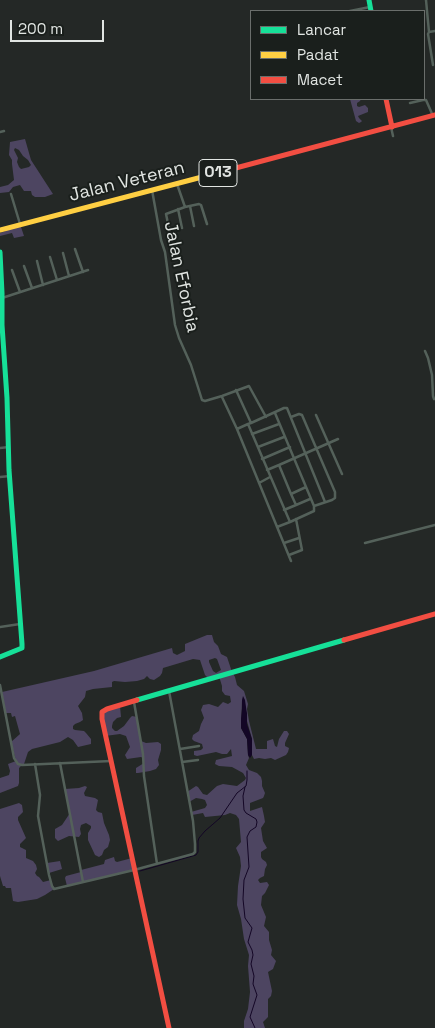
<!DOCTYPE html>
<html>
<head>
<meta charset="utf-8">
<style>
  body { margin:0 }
  #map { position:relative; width:435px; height:1028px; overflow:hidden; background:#242826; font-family:"Space Grotesk",sans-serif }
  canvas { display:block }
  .legend { position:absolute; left:250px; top:10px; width:175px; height:90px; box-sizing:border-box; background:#1a1f1c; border:1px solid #6a6e6b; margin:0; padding:6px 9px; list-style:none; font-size:15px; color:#e1e5e2 }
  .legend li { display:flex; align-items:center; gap:10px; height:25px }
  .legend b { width:25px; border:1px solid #6a6e6b }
  .scale { position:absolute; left:10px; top:20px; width:94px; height:22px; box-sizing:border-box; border:2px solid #e1e5e2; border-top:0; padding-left:6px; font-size:15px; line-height:18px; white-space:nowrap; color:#e1e5e2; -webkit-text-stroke:4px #1a1f1c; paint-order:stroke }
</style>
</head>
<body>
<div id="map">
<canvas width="435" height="1028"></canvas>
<ul class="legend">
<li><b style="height:6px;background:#16e098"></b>Lancar</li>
<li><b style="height:6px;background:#ffcf43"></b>Padat</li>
<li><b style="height:6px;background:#f24e42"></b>Macet</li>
</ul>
<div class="scale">200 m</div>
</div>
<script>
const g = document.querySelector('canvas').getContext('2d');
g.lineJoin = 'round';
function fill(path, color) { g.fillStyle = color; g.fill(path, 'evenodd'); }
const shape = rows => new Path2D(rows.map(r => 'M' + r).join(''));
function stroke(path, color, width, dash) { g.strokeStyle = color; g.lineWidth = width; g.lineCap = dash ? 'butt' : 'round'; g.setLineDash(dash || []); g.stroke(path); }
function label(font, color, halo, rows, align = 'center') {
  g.font = font + ' "Space Grotesk",sans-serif'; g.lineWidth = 4; g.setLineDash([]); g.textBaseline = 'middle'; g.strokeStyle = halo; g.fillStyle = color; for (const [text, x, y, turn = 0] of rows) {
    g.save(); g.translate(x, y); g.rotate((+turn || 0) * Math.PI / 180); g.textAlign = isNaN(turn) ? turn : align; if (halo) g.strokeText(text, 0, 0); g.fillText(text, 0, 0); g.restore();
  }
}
fill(shape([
  [350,99,361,99,360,101,357,103,357,106,359,107,365,105,368,108,368,112,358,116,359,118,362,121,361,122,359,123,356,121],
  [25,139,31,160,53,194,45,197,35,197,32,195,31,191,24,191,20,185,13,187,9,192,0,193,0,187,8,185,14,180,12,164,12,160,9,155,10,142],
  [15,148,19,150,23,156,28,160,31,165,29,167,21,169,19,167,17,162,18,158,14,150],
  [20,224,24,236,14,238,12,233,0,236,0,233,6,231,5,228],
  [207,635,212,635,214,642,218,646,221,654,227,657,232,672,235,677,237,685,244,691,248,704,247,709,249,721,256,749,267,749,267,741,273,739,275,746,277,747,279,739,284,731,287,731,289,734,285,743,285,746,289,748,288,752,286,755,275,760,271,758,265,759,259,758,254,759,252,755,252,739,247,721,247,714,242,700,241,728,247,739,248,755,249,758,246,765,249,770,257,773,261,777,262,781,262,786,265,793,264,796,263,798,250,803,250,811,262,807,264,816,265,822,261,828,263,841,267,848,261,852,261,857,262,859,266,862,267,865,265,869,264,876,260,878,258,880,260,883,267,882,269,885,265,893,262,896,261,905,266,917,264,926,269,932,269,940,272,950,271,955,276,961,273,969,268,972,272,991,271,996,268,999,268,1017,263,1022,265,1028,244,1028,244,1021,248,1009,250,992,248,966,249,955,244,939,241,919,237,905,238,886,241,866,240,857,236,848,241,842,239,819,236,815,230,813,225,815,205,817,203,813,192,815,191,812,205,808,207,805,205,800,202,799,196,798,189,802,187,792,196,786,198,787,203,794,207,795,217,786,223,784,237,786,245,780,246,778,243,773,232,767,219,766,215,764,216,760,232,756,231,749,227,754,222,754,216,752,197,756,194,755,194,751,201,750,203,748,202,744,194,741,192,739,193,735,199,731,201,724,204,718,201,710,203,705,209,704,218,707,223,702,228,704,231,702,230,696,225,695,222,691,222,686,219,676,209,679,205,675,200,660,193,659,163,668,162,673,160,676,154,680,150,679,147,676,144,679,137,681,125,682,114,681,112,682,112,687,93,689,86,691,85,697,78,706,82,713,83,720,80,722,75,724,73,726,73,729,75,730,84,731,86,733,91,739,91,744,78,747,73,740,68,737,60,742,32,749,28,752,24,764,22,765,19,768,19,783,18,786,0,793,0,778,9,775,10,771,8,764,16,761,11,742,20,734,15,716,12,717,11,713,6,713,2,692,94,671,172,648,173,653,177,655,185,651,185,644],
  [215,658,217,659,221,670,216,673,213,671,209,662,209,660],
  [120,706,121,717,117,718,113,722,112,726,112,728,115,731,117,731,124,726,130,718,132,716,137,717,141,741,146,743,158,742,161,744,161,750,158,760,159,765,156,769,150,771,138,773,136,773,136,768,144,763,143,758,141,757,127,759,125,755,130,747,126,736,120,734,105,736,102,712],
  [85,786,87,787,84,793,85,796,95,798,98,800,96,810,98,812,102,813,104,823,109,835,110,840,108,847,104,850,102,855,99,857,95,855,88,840,88,833,91,828,91,826,86,823,81,825,80,829,81,834,79,837,69,836,58,841,55,838,55,829,62,825,70,813,65,789,79,788],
  [19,803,22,805,23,812,18,817,18,820,26,838,20,844,20,847,26,850,26,858,33,861,36,865,37,869,35,873,37,876,39,877,43,882,51,880,54,889,45,895,37,899,18,902,13,901,11,888,6,888,5,886,3,886,0,876,0,809],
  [114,857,115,861,117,862,132,858,134,870,67,886,65,878,66,876,81,872,81,870,104,864,105,860],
  [60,861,62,869,49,873,47,863]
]), '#4d4561');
fill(shape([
  [243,696,245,700,247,714,247,724,252,739,252,755,250,758,248,755,247,739,241,728,241,719,242,709,242,700]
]), '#130625');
stroke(shape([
  [245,787,243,796,244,810,246,813,256,819,257,822,256,827,250,831,247,837,249,867,244,880,243,899,245,918,252,928,248,942,252,950,253,955,251,964,254,976,253,984,257,995,250,1017,255,1028],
  [140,871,196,855,198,852,198,841,199,838,205,831,220,818,237,793,246,786,247,780,247,771]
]), '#130625', 1);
stroke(shape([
  [426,0,429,32,428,34,433,65],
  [350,11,370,7],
  [429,32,435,31],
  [410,103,423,100,426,100,433,116],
  [391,127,393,136],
  [0,132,4,131],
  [177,184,185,207],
  [152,190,161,240,165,252,175,325,179,338,191,365,202,400,205,401,222,396,249,386,266,417],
  [11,194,20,224],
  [190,206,194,226],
  [178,209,182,228],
  [170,233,166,214,185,207,199,204,201,205,207,224],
  [75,249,83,272],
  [63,253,69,276],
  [50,257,57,280],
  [37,261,43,285],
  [24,266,32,288],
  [12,270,20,292],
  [2,298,88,270],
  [425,351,428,358,432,375,433,396,434,399,435,399],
  [236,390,251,423,248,424,290,522,314,511,314,506],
  [222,397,237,429,291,561],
  [275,413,314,506,332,500,335,498,335,492,302,415,299,414,291,417],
  [316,415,342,474],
  [251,423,284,408,287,408,325,502],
  [237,429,248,424],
  [252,434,279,424],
  [258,447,284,437],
  [0,448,9,447],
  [262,459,290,447],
  [279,465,338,439],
  [267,470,279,465,291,494,306,487],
  [0,477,10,476],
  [259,483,270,477],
  [296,505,310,499],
  [284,510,296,505,291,494],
  [277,527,290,522],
  [284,543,299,538],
  [365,543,435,525],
  [289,555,302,550,296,519],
  [0,627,20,624],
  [0,685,14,758,18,764,22,765,111,761],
  [134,702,143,754,144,776,157,864],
  [180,749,199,746],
  [182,762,198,760],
  [60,763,83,882],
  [35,764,40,795,38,816,49,875,52,886,54,889,134,870,193,854,195,852,195,844,193,821,169,691]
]), '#54615a', 2.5);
stroke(shape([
  [369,0,371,11],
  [0,252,2,293,2,325,7,398,9,470,22,644,22,648,0,657],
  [137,700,344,640]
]), '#16e098', 5);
stroke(shape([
  [0,230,202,177]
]), '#ffcf43', 5);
stroke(shape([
  [386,99,392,127],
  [202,177,435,115],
  [344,640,435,614],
  [137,700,107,709,102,712,102,719,169,1028]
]), '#f24e42', 5);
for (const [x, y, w] of [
  [218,173,38]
]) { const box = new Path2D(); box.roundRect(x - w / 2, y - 13.5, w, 27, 4); g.fillStyle = '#1a1f1c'; g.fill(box); stroke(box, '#e1e5e2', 1); }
label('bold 16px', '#e1e5e2', null, [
  ["013",218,173]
]);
label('18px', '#e1e5e2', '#1a1f1c', [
  ["Jalan Veteran",127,182,-14],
  ["Jalan Eforbia",181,277,78]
]);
</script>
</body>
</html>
